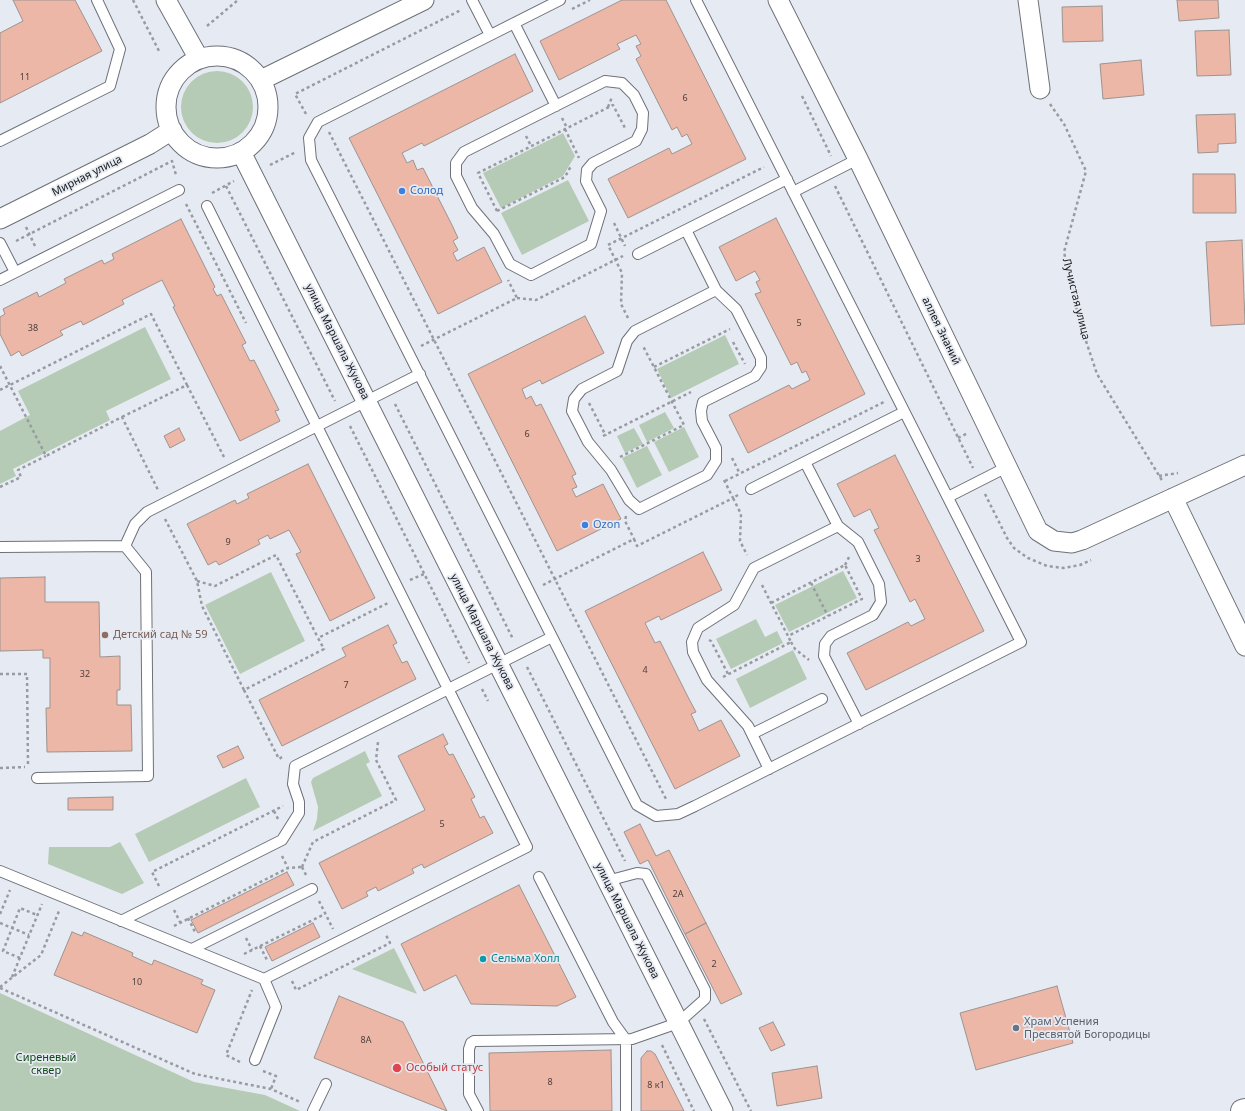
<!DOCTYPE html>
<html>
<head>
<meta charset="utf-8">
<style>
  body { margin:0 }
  canvas { display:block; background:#e6eaf2 }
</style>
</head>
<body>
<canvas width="1245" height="1111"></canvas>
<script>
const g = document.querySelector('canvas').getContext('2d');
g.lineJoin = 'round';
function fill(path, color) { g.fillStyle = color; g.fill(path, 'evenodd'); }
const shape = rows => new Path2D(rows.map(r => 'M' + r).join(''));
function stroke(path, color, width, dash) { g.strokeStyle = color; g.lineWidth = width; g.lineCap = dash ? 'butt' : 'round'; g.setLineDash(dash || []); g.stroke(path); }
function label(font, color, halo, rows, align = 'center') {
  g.font = font + ' "Noto Sans",sans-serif'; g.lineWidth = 3.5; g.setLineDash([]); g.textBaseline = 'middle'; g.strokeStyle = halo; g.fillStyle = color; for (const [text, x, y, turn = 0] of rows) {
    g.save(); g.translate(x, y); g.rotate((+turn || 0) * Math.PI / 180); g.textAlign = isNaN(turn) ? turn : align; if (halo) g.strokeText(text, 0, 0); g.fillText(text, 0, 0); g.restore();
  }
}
fill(shape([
  '181 107a36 36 0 1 1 72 0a36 36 0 1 1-72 0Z',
  [563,133,575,156,563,176,501,208,483,173],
  [568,180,589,221,522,255,501,213],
  [145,327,171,379,106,411,110,420,13,469,16,476,0,484,0,431,30,415,18,391],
  [725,335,739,364,671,398,657,369],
  [665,412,674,428,647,442,639,425],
  [684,427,699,457,669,472,654,442],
  [634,428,643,444,625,453,617,436],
  [647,446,662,475,637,488,622,458],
  [843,571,857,598,789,632,775,605],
  [271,572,305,641,240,674,205,605],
  [756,619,765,637,777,631,783,643,731,669,716,639],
  [793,650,807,679,750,708,736,679],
  [365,751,370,762,366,764,382,796,313,831,317,819,318,807,311,782,313,778],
  [246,778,260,807,149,862,135,834],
  [120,842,144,883,122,894,48,864,49,847,110,847],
  [394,948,417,994,352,969],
  [0,993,194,1082,265,1095,300,1111,0,1111]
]), '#b5cbb5');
const building = shape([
  [13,0,75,0,102,51,0,103,0,33,23,21,13,0],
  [622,0,666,0,746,159,628,218,608,179,669,148,672,154,692,144,687,134,682,137,677,127,672,130,636,59,641,56,636,46,641,44,636,35,617,44,620,49,559,80,540,41,622,0],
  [1177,0,1218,0,1219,18,1179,21,1177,0],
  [1102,6,1103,41,1063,42,1062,7,1102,6],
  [1229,30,1231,75,1197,76,1195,31,1229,30],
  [515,54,533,91,424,146,422,143,402,153,407,163,413,160,417,170,423,168,452,225,458,238,453,241,458,250,453,253,457,261,484,247,502,282,438,314,349,138,515,54],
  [1141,60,1144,95,1103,99,1100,64,1141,60],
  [1235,114,1236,143,1218,144,1218,152,1198,153,1196,115,1235,114],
  [1193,174,1235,174,1236,213,1193,213,1193,174],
  [776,218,865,394,748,453,729,415,789,385,792,389,810,380,806,371,802,373,797,362,791,365,755,294,761,292,756,282,760,280,755,271,736,281,719,247,776,218],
  [181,219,215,287,213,289,217,296,221,294,246,343,242,345,250,361,254,360,279,410,275,411,280,421,240,441,173,307,175,306,162,280,122,300,124,304,83,325,81,321,60,331,63,335,22,356,19,351,11,356,0,334,0,317,5,314,3,309,37,292,39,297,66,283,64,279,102,260,104,264,114,259,112,254,181,219],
  [1242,240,1245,324,1211,326,1206,242,1242,240],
  [585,316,604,353,542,384,540,380,522,389,526,399,531,396,536,406,541,404,576,474,572,476,577,487,572,489,576,497,603,484,621,519,557,551,468,374,585,316],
  [179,428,185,440,170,448,164,436,179,428],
  [895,455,984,631,866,690,847,653,908,622,911,626,925,619,915,599,910,602,874,530,879,528,870,509,854,517,837,484,895,455],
  [308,464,375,598,330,621,296,554,301,552,289,530,270,539,268,535,258,540,260,544,219,565,216,561,208,565,187,524,235,500,237,504,249,498,247,494,308,464],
  [703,552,722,590,661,620,659,616,645,623,655,643,660,641,688,697,696,712,691,714,699,731,721,720,740,756,675,789,585,611,703,552],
  [45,577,45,602,99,602,100,657,120,656,120,690,117,690,117,705,131,705,132,751,47,752,46,708,50,708,50,658,43,658,43,650,0,651,0,578,45,577],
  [388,625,397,643,393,645,402,663,407,661,416,679,282,746,259,700,346,656,342,648,388,625],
  [443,734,448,744,444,746,449,755,453,754,475,797,471,799,480,818,484,816,493,833,424,868,422,864,412,869,414,873,378,891,376,887,366,892,368,896,342,909,319,863,425,810,398,756,443,734],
  [238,746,244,758,223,768,217,756,238,746],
  [113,797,113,810,68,810,68,798,113,797],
  [640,824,656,856,669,850,706,923,685,934,648,860,640,864,624,832,640,824],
  [287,872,294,885,198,933,191,920,287,872],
  [519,885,576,997,557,1006,471,1004,456,975,424,991,401,944,519,885],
  [313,923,320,937,272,961,265,947,313,923],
  [706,923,742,994,721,1004,685,934,706,923],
  [72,932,82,936,84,932,133,953,132,956,152,965,154,960,203,980,201,984,215,990,197,1033,54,975,72,932],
  [1057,986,1073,1043,976,1070,960,1013,1057,986],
  [339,996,403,1022,447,1111,314,1058,339,996],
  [773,1022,785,1045,771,1051,759,1028,773,1022],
  [611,1050,612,1111,490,1111,489,1053,611,1050],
  [647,1051,651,1051,655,1054,684,1111,641,1111,641,1058,647,1051],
  [817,1066,822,1098,777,1106,772,1073,817,1066]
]);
fill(building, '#ecb7a7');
stroke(building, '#9d9390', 1);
const service = shape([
  [472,0,490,35],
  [560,0,318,122,309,138,311,160,637,805,656,816,678,814,695,806,1021,642,696,0],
  [514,23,556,106],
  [605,81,622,83,634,95,643,113,642,129,636,141,593,163,587,170,586,181,601,211,591,244,531,275,510,264,494,234,472,208,456,176,456,163,464,152,605,81],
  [0,141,110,86,120,49,97,0],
  [793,192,858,159],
  [207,206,527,847,264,979],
  [686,230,716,290,736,309,761,358,761,367,755,376,703,402,701,411,702,421,716,448,716,461,707,475,639,509,629,500,611,470,588,442,572,411,574,399,582,389,617,371,627,341,635,331,716,290],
  [0,243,15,272],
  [638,254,787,179],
  [0,280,179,190],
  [805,462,838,526,858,542,879,584,881,602,873,615,831,636,825,644,824,656,859,724],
  [751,489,904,412],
  [948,497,1007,467],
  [125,546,135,524,147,512,420,374],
  [0,547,125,546],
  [752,734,822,699],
  [769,769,748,726,707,680,693,652,692,642,698,628,734,605,754,568,838,526],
  [37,778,148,776,146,572,125,546],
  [0,871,264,979,276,1007,255,1060],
  [539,877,613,1022,626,1040,626,1111],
  [121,921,282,840,299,813,299,802,293,784,295,766,552,637],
  [192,949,312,889],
  [313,1111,326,1084],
  [478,1111,469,1094,469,1049,471,1043,474,1041,632,1039,678,1023,705,999,705,990,646,874,637,873,607,881]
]);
const minor = shape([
  [166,0,199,59],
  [778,0,858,159,1038,531,1054,541,1072,543,1082,540,1245,465],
  [1028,0,1040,89],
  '166 107a51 51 0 1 1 102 0a51 51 0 1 1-102 0Z',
  [261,80,424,0],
  [241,152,723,1111],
  [0,219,150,144,172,130],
  [1173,498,1245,646]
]);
const secondary = shape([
  [1242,1111,1245,1110]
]);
stroke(service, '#6e7179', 12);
stroke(minor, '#6e7179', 21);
stroke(secondary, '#6e7179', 24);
stroke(shape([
  [133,0,160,53],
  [572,9,590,0],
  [207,26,238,0],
  [802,96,831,156],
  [1050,104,1064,124,1086,171,1064,252,1079,320,1097,374,1163,482],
  [608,107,612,97],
  [306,114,295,94,461,10],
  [562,118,567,128],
  [565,129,579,158],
  [329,132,667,801],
  [526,136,531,146],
  [270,165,296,152],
  [226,186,335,401],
  [835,186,973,468],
  [212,193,234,181],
  [186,204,246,323],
  [497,211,478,173,613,105,625,128],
  [497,211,565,177,571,166],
  [614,223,625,246],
  [26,227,35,246],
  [16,241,172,161,176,175],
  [517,298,536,300,623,256],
  [628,318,621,304,622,273,608,245,764,167],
  [733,342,745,364],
  [421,346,517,298,508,280],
  [0,366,46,456,122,417,158,490],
  [654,367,730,329],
  [187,385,224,457],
  [0,390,151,314,187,385,122,417],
  [589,403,606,436],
  [395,404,513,639],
  [350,426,469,663],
  [603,436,691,392],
  [958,438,968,433],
  [620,457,684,425,643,346],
  [732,458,740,474],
  [1159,476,1178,473],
  [725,481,884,402],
  [0,487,21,477,18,470,46,456],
  [985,494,1007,538,1014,548,1028,558,1047,566,1063,568,1080,565,1091,560],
  [738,495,733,498,741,514,740,541,747,555],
  [626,516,625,521,634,539],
  [165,519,197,581,202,606,244,690],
  [845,565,849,557],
  [410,580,424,574],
  [197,581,215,586,276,555,318,638],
  [811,583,828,616],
  [543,585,634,539,637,546,733,498,723,478],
  [762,585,771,603,788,636,862,599,845,565,771,603],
  [709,640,711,641,728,674],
  [791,642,795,649,809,660],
  [527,667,625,861],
  [0,674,27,674,28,766],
  [723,677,791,642,788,636],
  [482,689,488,701],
  [282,757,279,759,244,690,324,649,318,638,388,603],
  [0,768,25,767],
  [274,811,278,819],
  [282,856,288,868],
  [302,867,313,842,396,800,376,760,378,742],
  [302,867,306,875],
  [159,886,152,872,283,806],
  [319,901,333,929],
  [174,910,180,922],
  [0,914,10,890],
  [188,918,195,932],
  [0,923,29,935],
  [174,926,288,868,302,867],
  [246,938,252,950],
  [260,946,267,960],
  [244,954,325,914],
  [20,958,3,951,20,908,37,915],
  [12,977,42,904],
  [292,981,296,990,390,943,386,935],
  [0,987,41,955,59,911],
  [0,988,195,1074,271,1089,300,1102],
  [704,1019,751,1111],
  [662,1045,694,1111],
  [240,1062,226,1055,252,990],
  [263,1071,276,1076,271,1089]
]), '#989ba1', 2.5, [3, 3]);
stroke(service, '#fff', 10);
stroke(minor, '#fff', 19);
stroke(secondary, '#fff', 22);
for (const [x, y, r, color] of [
  [402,191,4,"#3f7fe0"],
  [585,525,4,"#3f7fe0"],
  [105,635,4,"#8d6e63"],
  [483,959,4,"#0f9aa8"],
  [1016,1028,4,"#6b7280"],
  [397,1068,5,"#e0444e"]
]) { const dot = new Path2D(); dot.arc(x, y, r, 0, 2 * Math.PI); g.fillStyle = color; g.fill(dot); stroke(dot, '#e6eaf2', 1.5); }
label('9px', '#4d403f', null, [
  ["11",25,77],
  ["6",685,98],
  ["5",799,323],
  ["38",33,328],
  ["6",527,434],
  ["9",228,542],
  ["3",918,559],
  ["4",645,670],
  ["32",85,674],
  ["7",346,685],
  ["5",442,824],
  ["2А",678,894],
  ["2",714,964],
  ["10",137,982],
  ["8А",366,1040],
  ["8",550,1082],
  ["8 к1",656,1085]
]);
label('11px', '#18191c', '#e6eaf2', [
  ["Мирная улица",87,176,-27],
  ["Лучистая улица",1076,299,76],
  ["аллея Знаний",941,331,64],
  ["улица Маршала Жукова",337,342,63],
  ["улица Маршала Жукова",482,632,63],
  ["улица Маршала Жукова",627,921,63]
]);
label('11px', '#366cbe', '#e6eaf2', [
  ["Солод",410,191],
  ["Ozon",593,525]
], 'left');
label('11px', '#785e54', '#e6eaf2', [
  ["Детский сад № 59",113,635]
], 'left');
label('11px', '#0d838f', '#e6eaf2', [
  ["Сельма Холл",491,959]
], 'left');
label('11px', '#5b616d', '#e6eaf2', [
  ["Храм Успения",1024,1022],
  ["Пресвятой Богородицы",1024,1035]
], 'left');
label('11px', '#124919', '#e6eaf2', [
  ["Сиреневый",46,1058],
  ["сквер",46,1071]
]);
label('11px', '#be3a42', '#e6eaf2', [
  ["Особый статус",406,1068]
], 'left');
</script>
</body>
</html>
